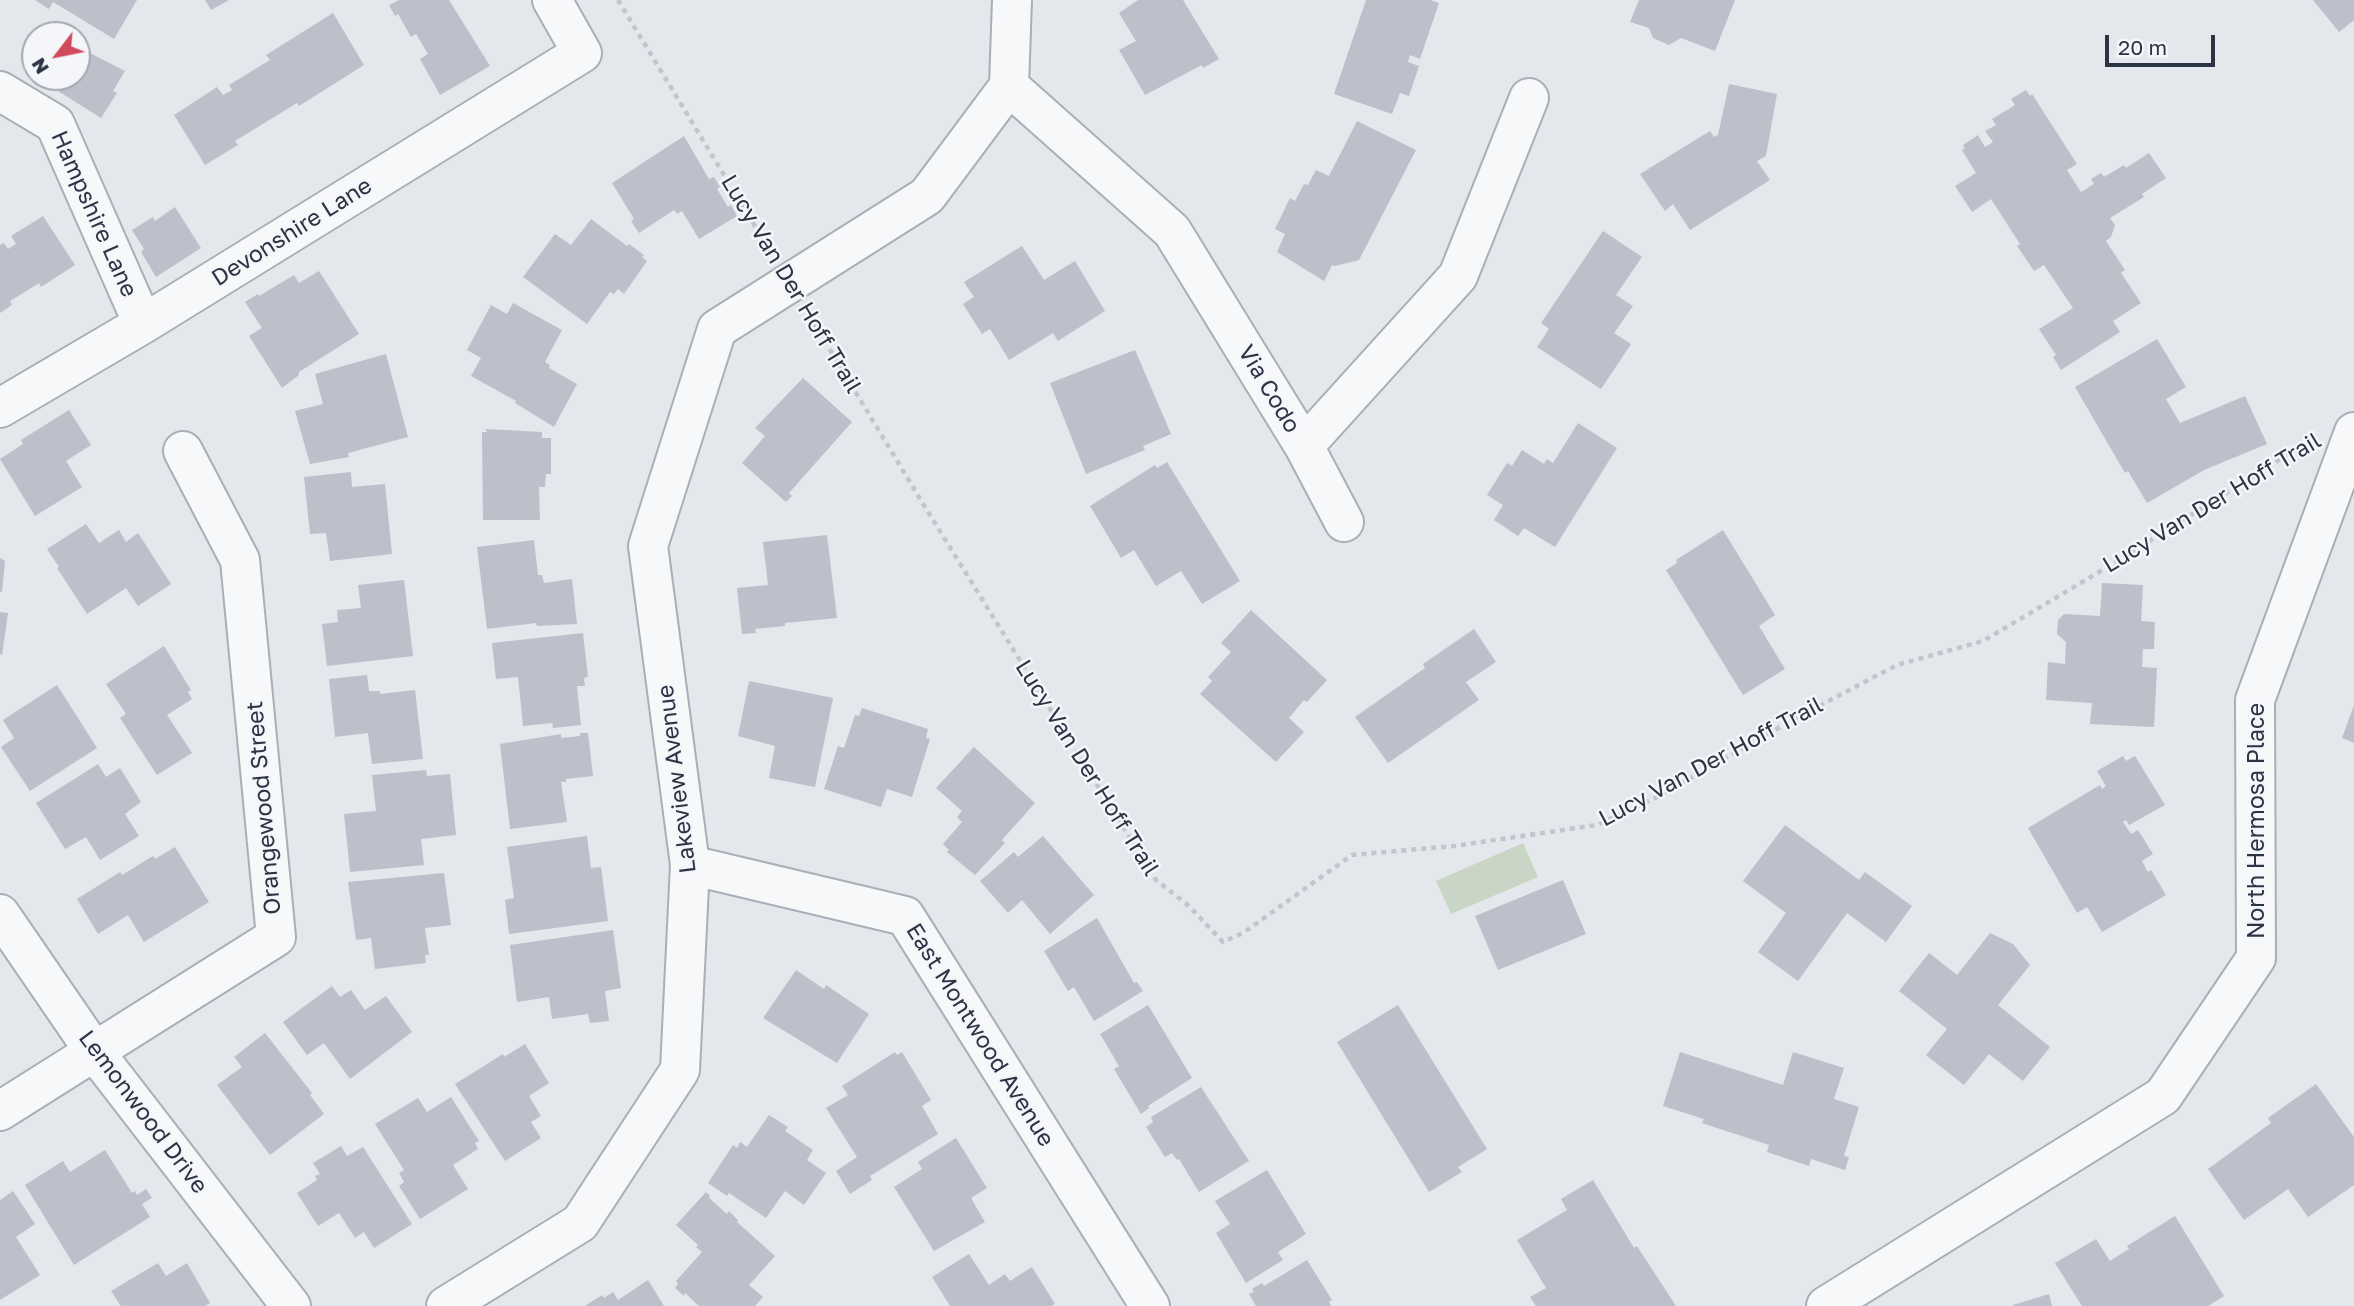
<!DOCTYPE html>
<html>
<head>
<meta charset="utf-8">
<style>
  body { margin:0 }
  #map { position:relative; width:2354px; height:1306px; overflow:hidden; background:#e4e7ec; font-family:"Golos Text",sans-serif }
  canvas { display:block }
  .north { position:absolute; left:21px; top:21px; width:70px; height:70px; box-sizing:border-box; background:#f4f6f9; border:2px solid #a4a8b1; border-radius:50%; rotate:238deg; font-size:19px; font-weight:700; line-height:28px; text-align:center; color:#2b3445 }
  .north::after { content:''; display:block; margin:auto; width:24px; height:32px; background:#d1495b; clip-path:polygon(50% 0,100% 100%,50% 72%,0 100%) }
  .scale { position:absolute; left:2105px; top:35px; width:110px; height:32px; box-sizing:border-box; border:4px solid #2b3445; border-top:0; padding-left:9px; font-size:21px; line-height:24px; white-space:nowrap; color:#2b3445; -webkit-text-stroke:5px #f4f6f9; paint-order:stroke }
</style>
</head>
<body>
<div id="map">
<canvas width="2354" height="1306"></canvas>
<div class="north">N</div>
<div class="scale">20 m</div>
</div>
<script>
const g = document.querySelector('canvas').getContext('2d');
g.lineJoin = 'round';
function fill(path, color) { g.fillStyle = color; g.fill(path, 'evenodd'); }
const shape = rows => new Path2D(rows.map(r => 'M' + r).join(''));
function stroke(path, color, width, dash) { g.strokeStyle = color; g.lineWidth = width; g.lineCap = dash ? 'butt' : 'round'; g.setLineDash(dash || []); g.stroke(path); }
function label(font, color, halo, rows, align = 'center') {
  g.font = font + ' "Golos Text",sans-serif'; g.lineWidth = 5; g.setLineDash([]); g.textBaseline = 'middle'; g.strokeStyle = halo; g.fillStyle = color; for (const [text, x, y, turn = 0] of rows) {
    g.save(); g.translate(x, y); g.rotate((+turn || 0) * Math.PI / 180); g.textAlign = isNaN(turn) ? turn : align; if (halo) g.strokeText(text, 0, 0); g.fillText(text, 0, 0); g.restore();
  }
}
fill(shape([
  [1523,843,1538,877,1451,914,1436,881]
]), '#c9d6c5');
fill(shape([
  [35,0,137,0,114,39,53,2,49,9],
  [205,0,229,0,211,10],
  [399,0,449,0,490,66,440,95,420,59,428,54,416,34,411,37,398,14,395,16,389,5],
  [1138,0,1183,0,1219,59,1203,68,1202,65,1145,95,1119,50,1136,41,1119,13],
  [1366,0,1430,0,1439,3,1420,59,1410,55,1408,62,1419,66,1409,96,1400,93,1392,114,1334,94],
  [1639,0,1735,0,1715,51,1681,38,1669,45,1653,38,1649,28,1630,22],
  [2313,0,2354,0,2354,20,2339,32],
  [333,13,364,65,299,106,297,103,235,141,238,145,205,165,174,115,217,87,223,95,232,90,229,85,270,60,266,55],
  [82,49,125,71,113,91,117,93,101,118,58,91,66,77,77,77,77,59],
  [1729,84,1777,94,1766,156,1757,161,1770,180,1690,230,1673,204,1665,211,1640,174,1710,131,1714,137,1718,135],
  [2026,90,2030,96,2032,94,2077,164,2067,170,2081,192,2094,184,2091,179,2101,173,2104,177,2124,165,2126,168,2149,153,2166,178,2142,194,2144,197,2110,218,2115,225,2111,237,2106,241,2125,270,2121,273,2141,303,2113,321,2120,332,2061,370,2053,357,2056,355,2039,329,2073,308,2044,265,2034,271,2017,246,2020,244,1991,199,1972,212,1955,186,1976,173,1962,150,1965,148,1963,145,1978,135,1985,147,1993,142,1985,131,1996,125,1992,119,2015,105,2011,99],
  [1357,121,1416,150,1359,260,1335,266,1332,265,1324,281,1277,252,1285,234,1275,229,1290,198,1295,201,1304,184,1308,185,1316,170,1329,176],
  [684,136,709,179,714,177,720,187,717,189,728,207,731,205,737,216,699,239,682,211,677,214,674,210,639,233,631,221,634,219,612,183],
  [175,207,201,248,156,277,141,252,144,249,132,230,153,217,155,221],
  [43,216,75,265,41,287,39,283,10,301,12,305,0,313,0,245,4,243,8,249,16,244,11,236],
  [591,219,627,246,629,244,644,255,642,257,647,261,624,294,618,289,614,294,610,292,587,324,523,277,555,234,571,245],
  [1603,231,1642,257,1616,295,1633,306,1614,333,1631,344,1601,389,1537,347,1549,329,1541,323],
  [1022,246,1044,280,1075,261,1105,311,1058,341,1053,333,1009,360,990,329,982,334,963,304,974,297,964,282],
  [319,271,359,334,299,372,299,375,282,388,249,336,262,328,245,302,258,294,259,296,294,275,299,283],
  [513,303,562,330,545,362,550,365,549,368,577,384,554,427,515,403,516,401,471,376,481,358,467,350,491,305,507,314],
  [2157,339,2186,387,2166,399,2180,423,2245,396,2267,444,2204,470,2147,503,2128,471,2125,473,2075,387],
  [1135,350,1171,434,1143,446,1145,450,1086,474,1050,383],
  [386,354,408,437,348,453,349,457,310,464,295,411,323,404,315,374],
  [803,378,852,422,789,493,792,496,786,502,742,463,765,436,755,428],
  [69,410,91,445,66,461,82,487,35,516,0,459,23,444,21,440],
  [1578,423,1617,448,1555,547,1524,528,1518,536,1494,520,1503,505,1487,495,1507,463,1512,466,1522,450,1544,464,1547,459,1553,463],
  [486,429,542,432,542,438,551,438,551,474,546,474,545,487,539,487,540,520,483,520,482,432,487,432],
  [1167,462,1240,581,1202,604,1181,571,1156,586,1134,550,1121,558,1090,506,1155,465,1157,468],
  [351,472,352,487,385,484,392,554,330,561,326,533,310,534,304,477],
  [86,524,99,543,119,530,126,542,138,533,171,584,138,606,126,588,87,614,57,568,59,567,47,549],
  [1723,530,1775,615,1759,626,1785,669,1743,695,1666,570,1677,563,1676,560],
  [827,535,837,618,785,623,785,626,755,629,756,633,742,634,737,588,768,585,763,542],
  [534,540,538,575,542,575,544,583,572,579,577,624,537,626,536,623,487,629,477,547],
  [0,558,5,561,2,592,0,592],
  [404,580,413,656,327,666,322,624,338,622,337,610,361,608,358,585],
  [2102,583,2143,585,2141,621,2155,622,2154,649,2143,649,2142,667,2157,668,2154,727,2090,724,2092,703,2046,700,2048,662,2065,664,2066,642,2057,634,2058,620,2064,614,2100,616],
  [1251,610,1327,680,1307,702,1304,700,1289,718,1304,732,1276,762,1200,694,1212,681,1208,677,1231,652,1221,643],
  [0,612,8,613,2,655,0,654],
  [1474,629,1496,662,1466,682,1479,700,1388,763,1355,717,1425,668,1423,664],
  [583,633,588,677,584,678,585,686,577,686,581,725,553,728,552,723,523,726,518,677,496,679,492,643],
  [164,646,191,690,188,692,192,699,167,715,192,753,157,775,120,718,126,714,106,684],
  [367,675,369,691,380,691,380,694,415,690,423,759,372,764,368,733,335,737,329,679],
  [749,681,833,698,815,787,769,778,775,746,738,736],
  [57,685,97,748,30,791,1,747,14,738,3,720],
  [2354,705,2354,743,2342,738],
  [862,708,928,729,926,738,930,739,912,797,887,789,881,807,824,789,838,746,844,748,855,715,859,716],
  [580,733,588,733,593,776,566,779,566,782,561,782,567,822,510,829,500,744,561,734,561,738,580,736],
  [974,747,1035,803,1002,840,1005,843,975,875,947,852,949,850,943,844,962,822,957,817,962,811,936,788],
  [2123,756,2126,761,2135,756,2165,805,2129,825,2126,820,2123,822,2131,834,2138,830,2153,854,2142,861,2148,872,2151,870,2166,895,2102,932,2087,907,2077,913,2028,828,2100,785,2102,789,2106,786,2097,771],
  [98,764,106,777,120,768,141,802,125,814,139,836,100,860,86,837,65,849,36,803],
  [426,770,427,776,450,774,456,835,421,839,424,865,350,872,344,814,376,811,372,775],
  [1785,825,1859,880,1865,872,1912,906,1886,942,1847,913,1798,981,1758,952,1786,913,1743,881],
  [587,836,591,868,601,867,608,921,509,934,505,900,514,898,507,847],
  [1043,836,1094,895,1050,934,1022,900,1008,913,980,881,1014,852,1018,857],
  [175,847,209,902,144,942,128,915,98,934,77,899,120,872,122,875,153,856,155,859],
  [444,873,451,925,425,928,429,955,425,955,426,963,375,969,371,938,356,940,348,882],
  [1563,880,1586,934,1498,970,1475,916],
  [1097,918,1134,983,1137,982,1143,991,1094,1021,1074,987,1068,991,1044,951],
  [613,930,621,988,605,991,609,1021,590,1023,588,1014,552,1019,549,997,517,1002,510,945],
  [1990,933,2013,944,2030,965,1998,1005,2050,1047,2023,1081,1989,1054,1964,1085,1926,1055,1947,1029,1899,991,1929,953,1957,975],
  [796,970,824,989,826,985,869,1014,837,1063,763,1018],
  [332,986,340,997,351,990,365,1010,386,996,412,1032,350,1079,324,1043,307,1055,283,1022],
  [1148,1005,1192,1078,1148,1106,1149,1108,1141,1114,1114,1069,1119,1066,1100,1034],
  [1398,1005,1487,1149,1458,1167,1462,1172,1429,1192,1337,1042],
  [265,1033,312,1093,310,1095,324,1114,270,1155,217,1085,242,1067,234,1057],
  [525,1044,549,1083,529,1096,541,1116,531,1122,541,1138,505,1161,455,1084,503,1054,504,1057],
  [895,1052,897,1055,902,1052,931,1100,922,1106,938,1134,870,1176,872,1180,850,1194,836,1171,857,1157,826,1108,848,1095,842,1086],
  [1680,1052,1783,1085,1793,1052,1844,1068,1834,1099,1859,1107,1844,1156,1849,1157,1845,1170,1811,1159,1809,1166,1767,1152,1769,1145,1702,1123,1704,1119,1663,1106],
  [2316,1084,2354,1137,2354,1185,2308,1217,2288,1189,2244,1220,2208,1169,2271,1123,2268,1118],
  [1201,1087,1249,1161,1199,1192,1179,1159,1177,1160,1172,1153,1165,1157,1146,1127,1153,1122,1151,1117],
  [451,1097,479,1141,475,1143,478,1149,453,1165,468,1189,420,1219,399,1186,404,1182,399,1173,404,1170,375,1124,418,1098,427,1112],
  [769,1115,788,1127,785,1131,813,1150,807,1160,826,1173,804,1205,785,1191,766,1218,729,1193,727,1196,708,1183,733,1145,737,1148,740,1142,747,1147],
  [956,1138,987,1188,971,1198,985,1222,934,1251,894,1187,922,1169,918,1162],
  [341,1146,347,1156,363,1147,412,1224,374,1248,364,1232,355,1238,339,1213,318,1226,297,1193,317,1180,315,1176,320,1174,313,1163],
  [105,1150,132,1193,135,1191,137,1195,146,1189,152,1198,142,1204,150,1217,74,1265,25,1185,63,1161,70,1172],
  [1267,1170,1306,1234,1278,1252,1283,1260,1246,1283,1216,1233,1230,1224,1215,1201],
  [1593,1180,1634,1248,1637,1246,1676,1306,1536,1306,1530,1297,1546,1288,1517,1240,1567,1210,1561,1199],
  [13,1191,35,1224,16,1237,40,1275,0,1300,0,1200],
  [706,1192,710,1196,709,1198,727,1214,729,1211,738,1220,737,1222,775,1256,749,1285,763,1297,755,1306,699,1306,685,1293,684,1296,675,1288,678,1284,676,1281,702,1252,696,1247,698,1245,676,1225],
  [2175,1216,2224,1296,2208,1306,2082,1306,2055,1263,2096,1239,2110,1261,2129,1249,2127,1246],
  [969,1254,989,1285,1005,1274,1010,1281,1032,1267,1055,1304,1051,1306,950,1306,932,1277],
  [1307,1260,1332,1300,1329,1302,1331,1306,1256,1306,1249,1294,1254,1292,1252,1289,1262,1283,1264,1286],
  [158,1263,166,1276,187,1263,210,1303,205,1306,121,1306,111,1291],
  [648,1280,664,1306,585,1306,602,1295,604,1298,613,1292,618,1300],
  [2049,1294,2052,1306,2013,1306,2013,1305]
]), '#bbc0ca');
const minor = shape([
  [1009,86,1172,231,1304,446,1458,276,1529,98],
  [0,91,55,124,143,324],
  [0,408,143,324,582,53,552,0],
  [1304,446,1344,522],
  [690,865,905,916,1150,1306],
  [0,914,94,1051,291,1306],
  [0,1111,276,937,240,560,183,451],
  [446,1306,580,1223,680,1070,690,865,648,546,717,329,927,196,1009,86,1012,0],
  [1826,1306,2163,1096,2256,958,2255,700,2354,432]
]);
stroke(minor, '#a9aeb7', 42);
stroke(shape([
  [618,0,770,251],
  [809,315,925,507,1156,880,1189,906,1223,942,1243,933,1352,855,1454,846,1597,825,1657,797,1796,718,1897,665,1983,641,2111,565,2309,441]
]), '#c2c5cb', 4.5, [5, 5]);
stroke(minor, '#f7f8fa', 38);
label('23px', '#2b3445', '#f4f6f9', [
  ["Hampshire Lane",94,214,66],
  ["Devonshire Lane",292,232,-32],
  ["Lucy Van Der Hoff Trail",791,284,59],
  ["Via Codo",1269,389,59],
  ["Lucy Van Der Hoff Trail",2212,503,-31],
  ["Lucy Van Der Hoff Trail",1711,762,-28],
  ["Lucy Van Der Hoff Trail",1087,768,58],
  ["Lakeview Avenue",677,779,-97],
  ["Orangewood Street",264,808,-95],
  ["North Hermosa Place",2257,821,-90],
  ["East Montwood Avenue",980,1035,58],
  ["Lemonwood Drive",143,1112,53]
]);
</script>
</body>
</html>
